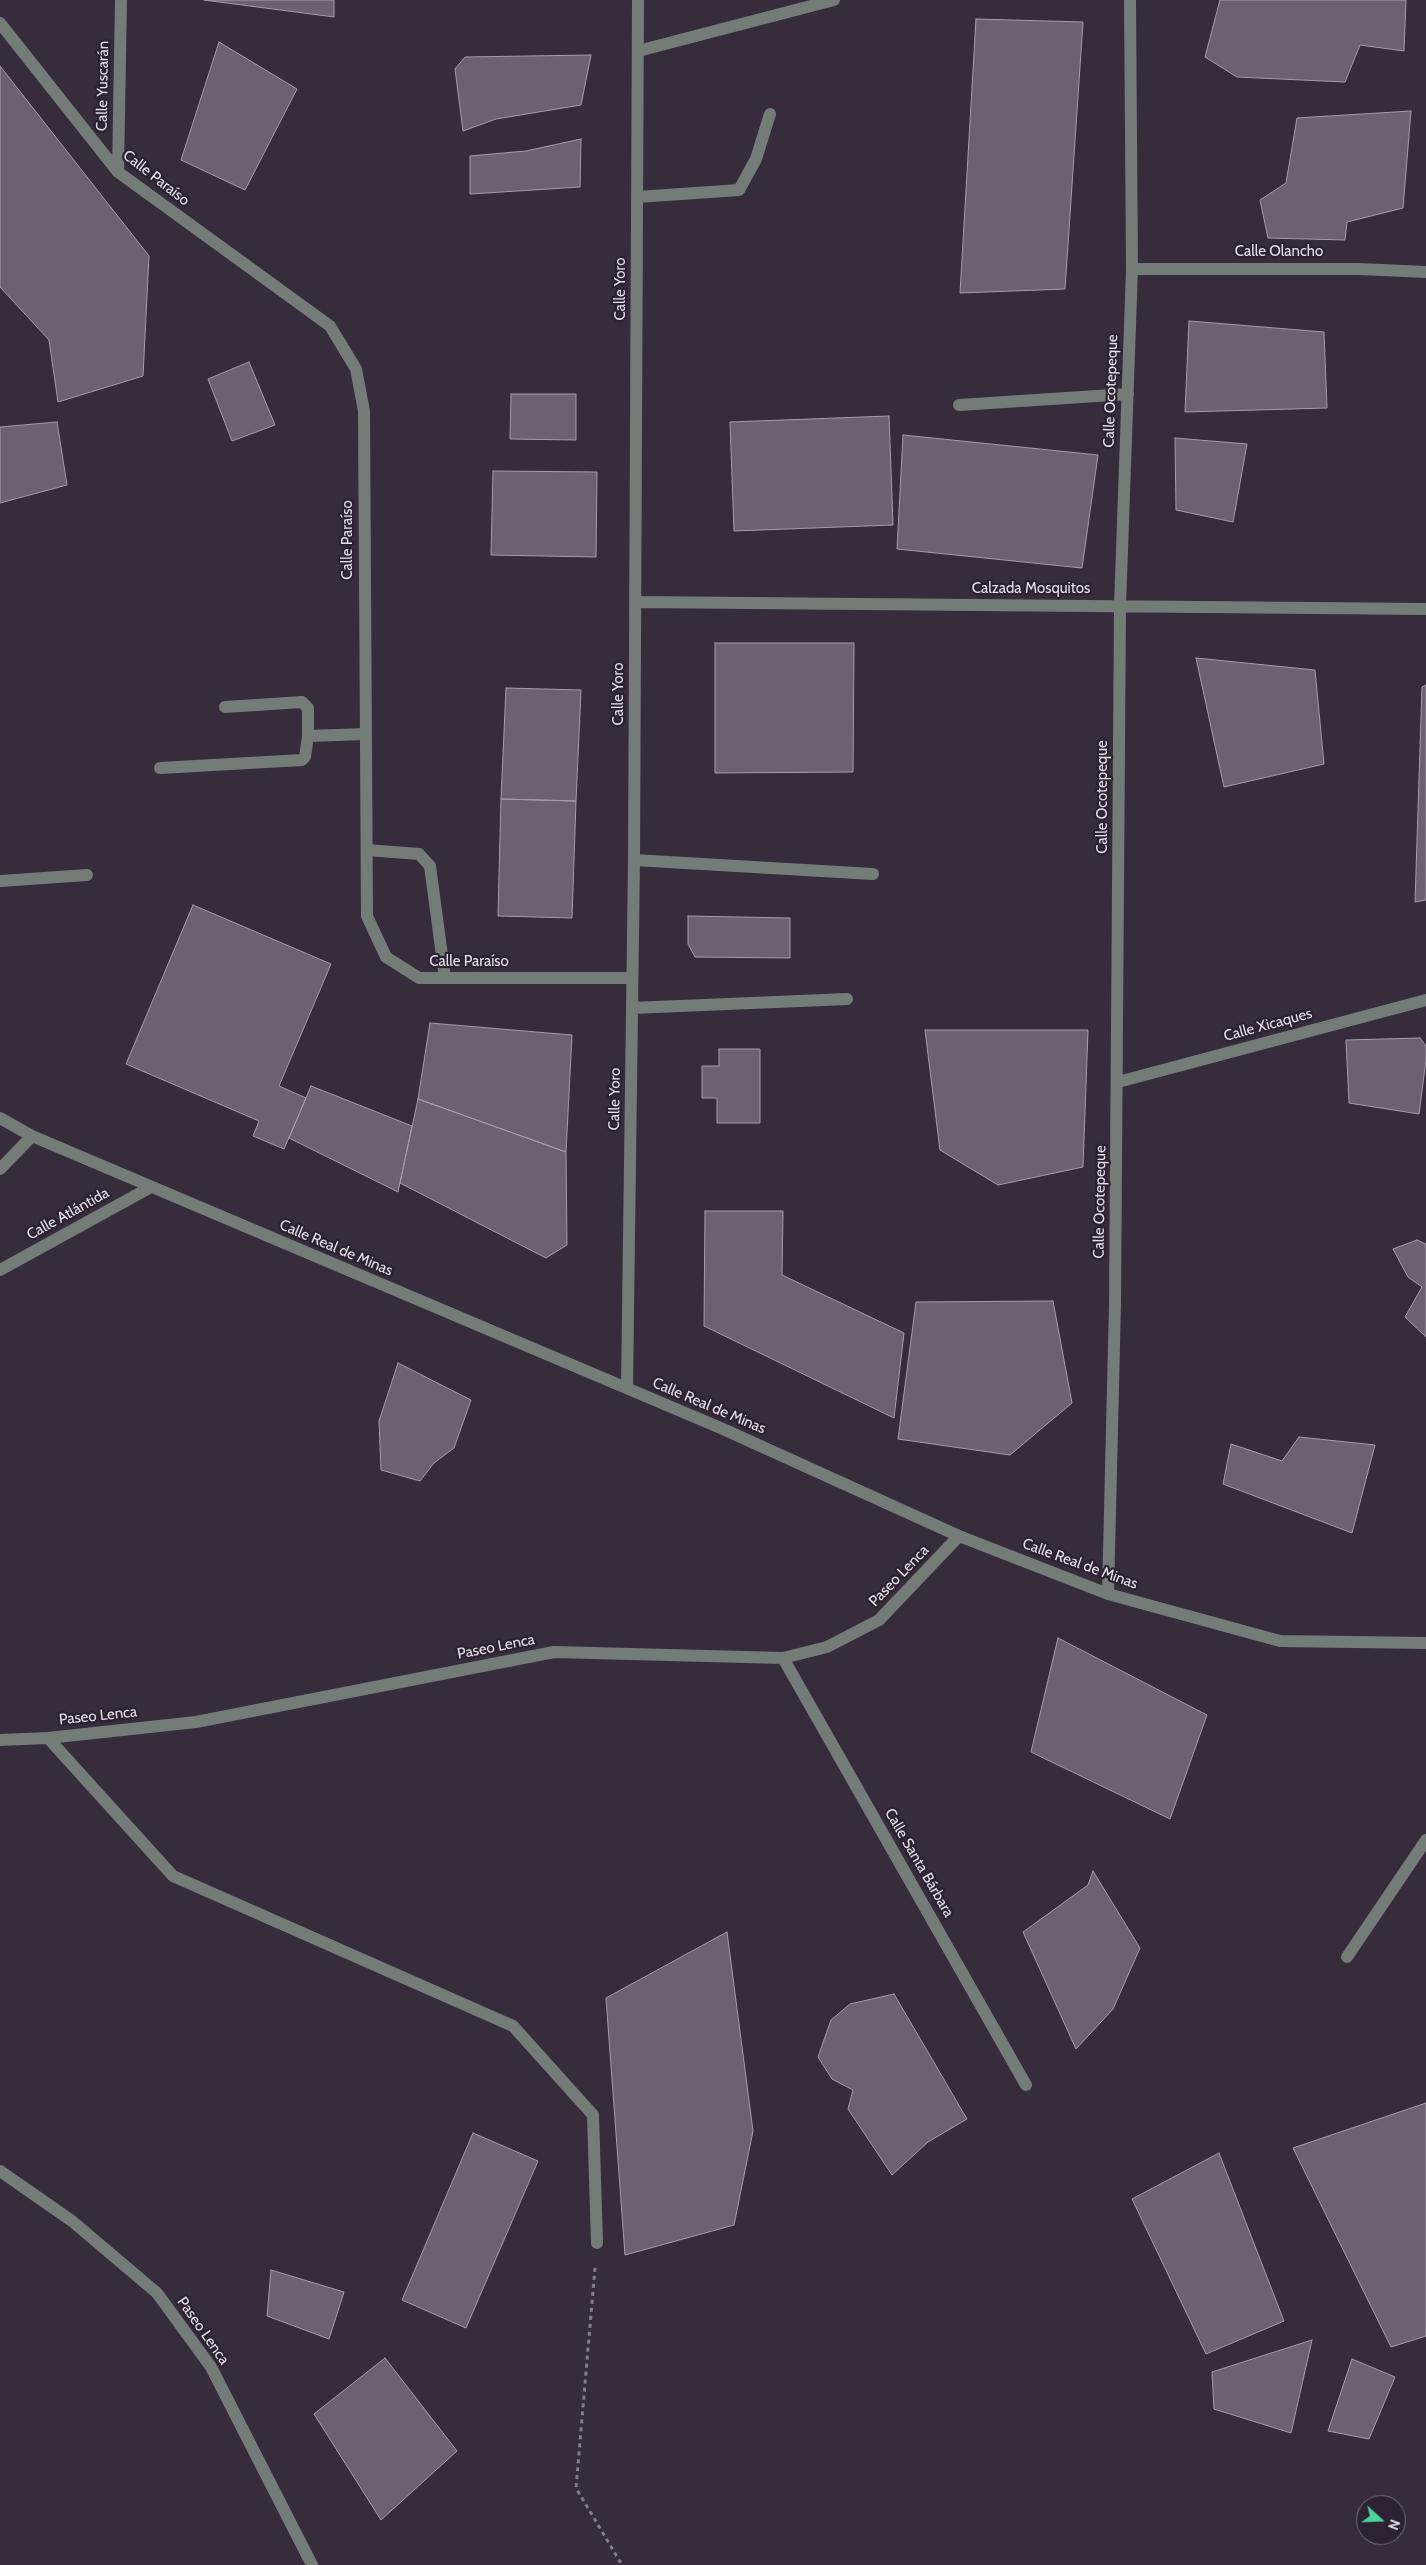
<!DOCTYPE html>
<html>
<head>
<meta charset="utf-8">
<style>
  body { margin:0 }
  #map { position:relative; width:1426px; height:2565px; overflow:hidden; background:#362c3c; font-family:Cabin,sans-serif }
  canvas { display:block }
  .north { position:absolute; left:1356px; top:2495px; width:50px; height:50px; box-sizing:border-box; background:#2c2231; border:1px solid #766e7b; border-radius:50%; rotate:110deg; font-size:14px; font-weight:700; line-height:20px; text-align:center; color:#e5dfe9 }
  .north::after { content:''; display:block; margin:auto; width:18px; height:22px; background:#4bd49b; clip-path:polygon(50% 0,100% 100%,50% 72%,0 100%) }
</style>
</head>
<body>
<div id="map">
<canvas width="1426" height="2565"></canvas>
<div class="north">N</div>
</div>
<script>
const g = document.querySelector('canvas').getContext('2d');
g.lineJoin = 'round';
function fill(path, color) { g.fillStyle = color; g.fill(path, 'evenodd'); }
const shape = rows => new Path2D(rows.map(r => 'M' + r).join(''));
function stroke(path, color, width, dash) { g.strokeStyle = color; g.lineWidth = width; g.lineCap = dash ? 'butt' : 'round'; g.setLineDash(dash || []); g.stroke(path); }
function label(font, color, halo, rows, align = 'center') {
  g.font = font + ' Cabin,sans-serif'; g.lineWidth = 4.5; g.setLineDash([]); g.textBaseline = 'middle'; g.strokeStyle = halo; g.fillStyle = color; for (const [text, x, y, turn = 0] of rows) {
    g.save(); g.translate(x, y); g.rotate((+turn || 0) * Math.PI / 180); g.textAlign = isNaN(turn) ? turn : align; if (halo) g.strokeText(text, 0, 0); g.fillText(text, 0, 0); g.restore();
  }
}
const building = shape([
  [204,0,334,0,334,17,204,0],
  [1220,0,1406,0,1404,51,1360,45,1345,82,1237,77,1205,57,1220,0],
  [976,19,1083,22,1065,289,960,293,976,19],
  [219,42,297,89,245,190,181,160,219,42],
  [591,55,581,105,496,119,463,131,455,69,465,57,591,55],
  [0,66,149,256,143,376,58,402,49,340,0,287,0,66],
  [1411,111,1403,208,1347,222,1345,240,1268,238,1260,200,1286,183,1297,118,1411,111],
  [581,139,580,187,470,194,470,156,526,151,581,139],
  [1189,321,1324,332,1327,408,1185,412,1189,321],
  [249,362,275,425,232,441,208,379,249,362],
  [511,394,576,394,576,440,510,439,511,394],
  [889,416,893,525,734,531,730,422,889,416],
  [57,422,67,485,0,503,0,427,57,422],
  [903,435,1098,455,1082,568,897,549,903,435],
  [1175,438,1247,444,1233,522,1176,510,1175,438],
  [493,471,597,472,596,557,491,555,493,471],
  [715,643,854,643,853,772,715,773,715,643],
  [1196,658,1315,670,1324,764,1224,787,1196,658],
  [1426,685,1426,900,1415,902,1422,687,1426,685],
  [506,688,581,690,576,801,501,799,506,688],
  [501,799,576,801,572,918,498,916,501,799],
  [193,905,331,964,279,1086,306,1098,284,1149,253,1136,259,1121,126,1064,193,905],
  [688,916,790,918,790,958,695,957,688,944,688,916],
  [430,1023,572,1035,566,1152,418,1099,430,1023],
  [925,1030,1088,1030,1083,1167,998,1185,940,1150,925,1030],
  [1420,1038,1426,1046,1426,1060,1419,1114,1349,1103,1346,1040,1420,1038],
  [719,1049,760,1049,760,1123,717,1123,717,1098,702,1098,702,1066,719,1066,719,1049],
  [311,1086,412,1126,398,1192,289,1138,311,1086],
  [418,1099,566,1152,567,1245,546,1258,400,1183,418,1099],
  [705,1211,783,1211,782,1275,904,1333,894,1418,704,1326,705,1211],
  [1417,1240,1426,1244,1426,1337,1405,1317,1422,1287,1408,1277,1393,1249,1417,1240],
  [1053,1301,1072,1403,1010,1455,898,1439,916,1302,1053,1301],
  [398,1363,471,1400,454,1448,434,1463,420,1481,381,1470,379,1421,398,1363],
  [1299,1437,1375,1445,1352,1533,1223,1484,1231,1444,1282,1461,1299,1437],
  [1058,1638,1207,1715,1170,1819,1031,1752,1058,1638],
  [1093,1871,1140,1948,1113,2009,1076,2049,1023,1932,1088,1885,1093,1871],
  [727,1932,753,2131,734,2225,625,2255,606,1998,727,1932],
  [894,1994,967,2119,928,2142,892,2175,848,2109,853,2090,832,2079,818,2057,831,2020,850,2004,894,1994],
  [1426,2103,1426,2336,1391,2347,1293,2148,1426,2103],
  [473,2133,538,2161,466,2328,402,2300,473,2133],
  [1219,2153,1284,2321,1206,2354,1132,2199,1219,2153],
  [271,2270,344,2292,329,2339,267,2316,271,2270],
  [1312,2340,1291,2433,1214,2409,1212,2372,1312,2340],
  [385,2358,457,2451,381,2520,314,2414,385,2358],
  [1352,2359,1395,2377,1369,2439,1328,2431,1352,2359]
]);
fill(building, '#6c6173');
stroke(building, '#a79cae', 1);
stroke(shape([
  [595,2268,576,2488,622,2565]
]), '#847c89', 3, [4, 4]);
stroke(shape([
  [0,23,118,172,330,326,356,369,364,411,367,916,386,957,419,978,632,978],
  [638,51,834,0],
  [118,172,121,0],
  [637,197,739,190,756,159,770,114],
  [1132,269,1359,269,1426,272],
  [959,405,1128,394],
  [636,602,1426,609],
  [225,707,302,702,308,708,308,736],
  [160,768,302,760,305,757,308,736,366,734],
  [367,850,419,854,430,866,445,978],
  [634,860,873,874],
  [0,881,87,875],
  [632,1008,847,999],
  [1118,1082,1426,1000],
  [0,1118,32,1136,723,1429,959,1536,1108,1594,1280,1641,1426,1643],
  [0,1169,32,1136],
  [0,1270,151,1187],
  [627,1388,634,860,638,0],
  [1108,1594,1115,1304,1120,606,1132,269,1130,0],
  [783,1658,1026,2085],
  [48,1738,173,1876,513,2026,593,2115,597,2243],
  [0,1740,48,1738,196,1722,554,1652,783,1658,827,1647,879,1620,959,1536],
  [1347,1957,1426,1840],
  [0,2171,72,2221,157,2293,211,2367,312,2565]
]), '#737c77', 12);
label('15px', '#e5dfe9', '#2c2231', [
  ["Calle Yuscarán",103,86,-89],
  ["Calle Paraíso",156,178,38],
  ["Calle Olancho",1279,252],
  ["Calle Yoro",621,289,-90],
  ["Calle Ocotepeque",1111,391,-88],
  ["Calle Paraíso",348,540,-90],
  ["Calzada Mosquitos",1031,589],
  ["Calle Yoro",619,694,-90],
  ["Calle Ocotepeque",1103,797,-90],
  ["Calle Paraíso",469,962],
  ["Calle Xicaques",1268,1025,-15],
  ["Calle Yoro",615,1099,-89],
  ["Calle Ocotepeque",1100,1202,-89],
  ["Calle Atlántida",68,1214,-29],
  ["Calle Real de Minas",336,1248,23],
  ["Calle Real de Minas",709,1406,23],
  ["Calle Real de Minas",1080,1564,20],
  ["Paseo Lenca",899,1576,-46],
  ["Paseo Lenca",496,1647,-11],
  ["Paseo Lenca",98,1716,-6],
  ["Calle Santa Bárbara",919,1863,60],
  ["Paseo Lenca",203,2331,55]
]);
</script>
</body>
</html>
